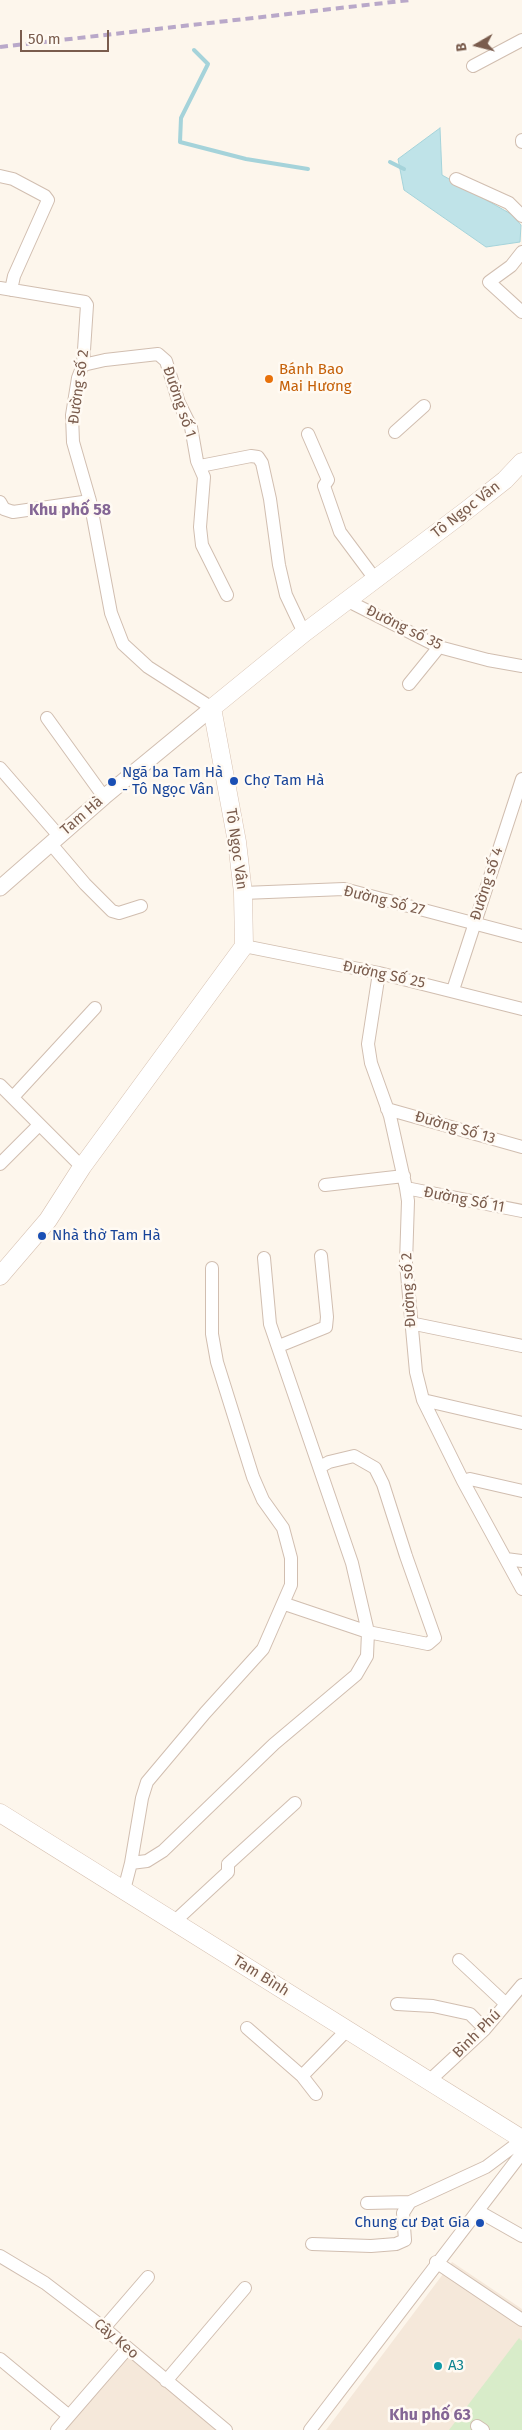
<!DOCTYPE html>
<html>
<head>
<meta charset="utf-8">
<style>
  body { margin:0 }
  #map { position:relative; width:522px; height:2430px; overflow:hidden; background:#fdf6ec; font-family:"Fira Sans",sans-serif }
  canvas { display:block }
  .north { position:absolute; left:452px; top:20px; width:50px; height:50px; -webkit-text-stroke:4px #fffaf3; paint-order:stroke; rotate:262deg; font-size:14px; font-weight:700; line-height:20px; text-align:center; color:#7a5c4d }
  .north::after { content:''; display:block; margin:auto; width:18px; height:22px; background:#7a5c4d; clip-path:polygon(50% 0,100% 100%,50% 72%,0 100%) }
  .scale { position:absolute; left:20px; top:30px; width:89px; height:22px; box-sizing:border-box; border:2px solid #7a5c4d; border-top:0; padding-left:6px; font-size:15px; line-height:18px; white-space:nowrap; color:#7a5c4d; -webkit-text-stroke:4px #fffaf3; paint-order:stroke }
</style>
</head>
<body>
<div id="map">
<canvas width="522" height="2430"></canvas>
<div class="north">B</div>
<div class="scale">50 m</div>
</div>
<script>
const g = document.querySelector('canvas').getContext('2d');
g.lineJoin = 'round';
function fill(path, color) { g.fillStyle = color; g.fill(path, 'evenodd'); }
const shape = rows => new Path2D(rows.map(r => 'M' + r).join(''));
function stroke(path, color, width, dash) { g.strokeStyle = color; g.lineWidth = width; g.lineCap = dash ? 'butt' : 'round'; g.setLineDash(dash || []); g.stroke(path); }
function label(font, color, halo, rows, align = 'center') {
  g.font = font + ' "Fira Sans",sans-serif'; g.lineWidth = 5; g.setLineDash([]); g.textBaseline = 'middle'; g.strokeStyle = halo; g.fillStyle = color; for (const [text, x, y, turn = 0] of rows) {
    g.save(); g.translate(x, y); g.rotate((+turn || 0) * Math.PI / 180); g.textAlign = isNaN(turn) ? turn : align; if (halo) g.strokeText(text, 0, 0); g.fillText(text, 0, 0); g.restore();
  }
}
fill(shape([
  [452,2262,522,2309,522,2430,326,2430],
  [127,2354,222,2430,62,2430]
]), '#f5e8da');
fill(shape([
  [519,2338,522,2341,522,2430,449,2430]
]), '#d8ecc9');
const water = shape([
  [440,128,442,175,511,214,521,225,520,242,486,247,404,190,398,159,440,128]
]);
fill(water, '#bfe3e8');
stroke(water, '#a5d3da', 1);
stroke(shape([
  [194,50,208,64,181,118,180,142,246,159,308,169],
  [390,162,404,169]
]), '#a5d3da', 4);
const minor = shape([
  [473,66,522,40],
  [522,140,522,142],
  [0,176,13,179,45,196,48,200,14,276,11,290],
  [456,179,509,203,522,216],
  [522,252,511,266,489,282,522,312],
  [0,288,85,302,87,305,83,365,78,378,72,415,73,442,90,501,111,613,123,644,148,667,212,708],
  [83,365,105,360,158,354,166,361,179,403,191,427,197,461,204,477,200,527,202,545,227,595],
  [395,432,424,406],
  [308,434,328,480,324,486,340,532,375,579],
  [200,466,251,456,258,457,262,463,270,499,279,565,286,595,304,633],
  [0,502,4,509,13,512,90,501],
  [346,600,439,647,488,660,522,666],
  [409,684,439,647],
  [47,718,104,797],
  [0,768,59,836],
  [51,844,85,884,112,911,119,913,141,906],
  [243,893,344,889,522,936],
  [244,946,379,973,522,1009],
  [379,973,368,1044,371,1063,390,1116,406,1188,408,1201,406,1263,416,1372,423,1400,463,1481,522,1589],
  [453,990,522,779],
  [0,1085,82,1167],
  [13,1097,95,1008],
  [387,1109,522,1147],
  [0,1164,39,1125],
  [325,1185,404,1176],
  [406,1188,522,1211],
  [410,1323,522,1346],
  [279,1346,326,1327,327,1317,321,1256],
  [423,1400,522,1423],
  [463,1481,470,1479,522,1491],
  [506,1559,522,1561],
  [285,1604,368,1632,428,1644,435,1638,406,1556,383,1484,375,1468,354,1456,329,1462,320,1467],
  [131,1863,142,1798,147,1782,205,1713,263,1649,291,1585,291,1558,283,1528,263,1500,253,1477,217,1362,212,1334,212,1268],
  [124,1890,131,1863,147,1861,163,1851,274,1744,356,1675,367,1656,368,1632,352,1563,270,1324,264,1258],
  [174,1922,228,1872,228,1864,295,1803],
  [459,1960,506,2004],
  [397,2004,433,2006,470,2014,485,2029],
  [247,2028,302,2076,347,2030],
  [302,2076,316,2094],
  [429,2081,485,2029,522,1985],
  [367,2203,410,2202],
  [478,2211,522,2236],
  [312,2244,371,2246,396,2244,405,2240,403,2213,410,2202,486,2167,522,2140],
  [0,2256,45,2283,104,2328,226,2430],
  [436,2262,522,2320],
  [104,2328,148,2277],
  [0,2359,69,2416],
  [166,2381,245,2288],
  [477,2426,483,2430],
  [57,2430,127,2349],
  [310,2430,522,2153]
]);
const tertiary = shape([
  [0,888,104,797,212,708]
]);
const secondary = shape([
  [0,1276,48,1220,82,1167,244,946,243,893,237,842,212,708,304,633,467,510,505,480,522,462],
  [0,1813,522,2139]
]);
stroke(minor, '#d1beb0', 14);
stroke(tertiary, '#d1beb0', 17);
stroke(secondary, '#d6c0b0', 19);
stroke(minor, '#fff', 12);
stroke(tertiary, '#fff', 15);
stroke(secondary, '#fff', 18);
stroke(shape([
  [0,47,410,0]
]), '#b9a8c9', 4, [8, 5]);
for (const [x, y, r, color] of [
  [269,379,5,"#e8710a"],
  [234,781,5,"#1a4fb4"],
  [112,782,5,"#1a4fb4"],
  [42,1236,5,"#1a4fb4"],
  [480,2223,5,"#1a4fb4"],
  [438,2366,5,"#0f9aa8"]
]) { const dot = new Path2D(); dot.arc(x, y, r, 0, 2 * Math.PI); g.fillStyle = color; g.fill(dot); stroke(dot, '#fffaf3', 2); }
label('15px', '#c56008', '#fffaf3', [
  ["Bánh Bao",279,370],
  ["Mai Hương",279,387]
], 'left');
label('15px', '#7a5c4d', '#fffaf3', [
  ["Đường số 2",79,387,-82],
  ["Đường số 1",179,402,71],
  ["Tô Ngọc Vân",466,510,-38],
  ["Đường số 35",404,628,26],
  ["Tam Hà",82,816,-41],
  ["Tô Ngọc Vân",236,849,82],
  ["Đường số 4",487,884,-72],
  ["Đường Số 27",384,901,14],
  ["Đường Số 25",384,975,12],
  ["Đường Số 13",455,1128,16],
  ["Đường Số 11",464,1200,11],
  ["Đường số 2",409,1290,-93],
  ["Tam Bình",261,1976,32],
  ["Bình Phú",477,2034,-45],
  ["Cây Keo",116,2339,40]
]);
label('15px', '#164399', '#fffaf3', [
  ["Ngã ba Tam Hà",122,773],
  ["- Tô Ngọc Vân",122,790],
  ["Chợ Tam Hà",244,781],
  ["Nhà thờ Tam Hà",52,1236],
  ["Chung cư Đạt Gia",470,2223,"right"]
], 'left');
label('15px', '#0d838f', '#fffaf3', [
  ["A3",448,2366]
], 'left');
label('bold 16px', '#846695', '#fffaf3', [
  ["Khu phố 58",70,511],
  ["Khu phố 63",430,2416]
]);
</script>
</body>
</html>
